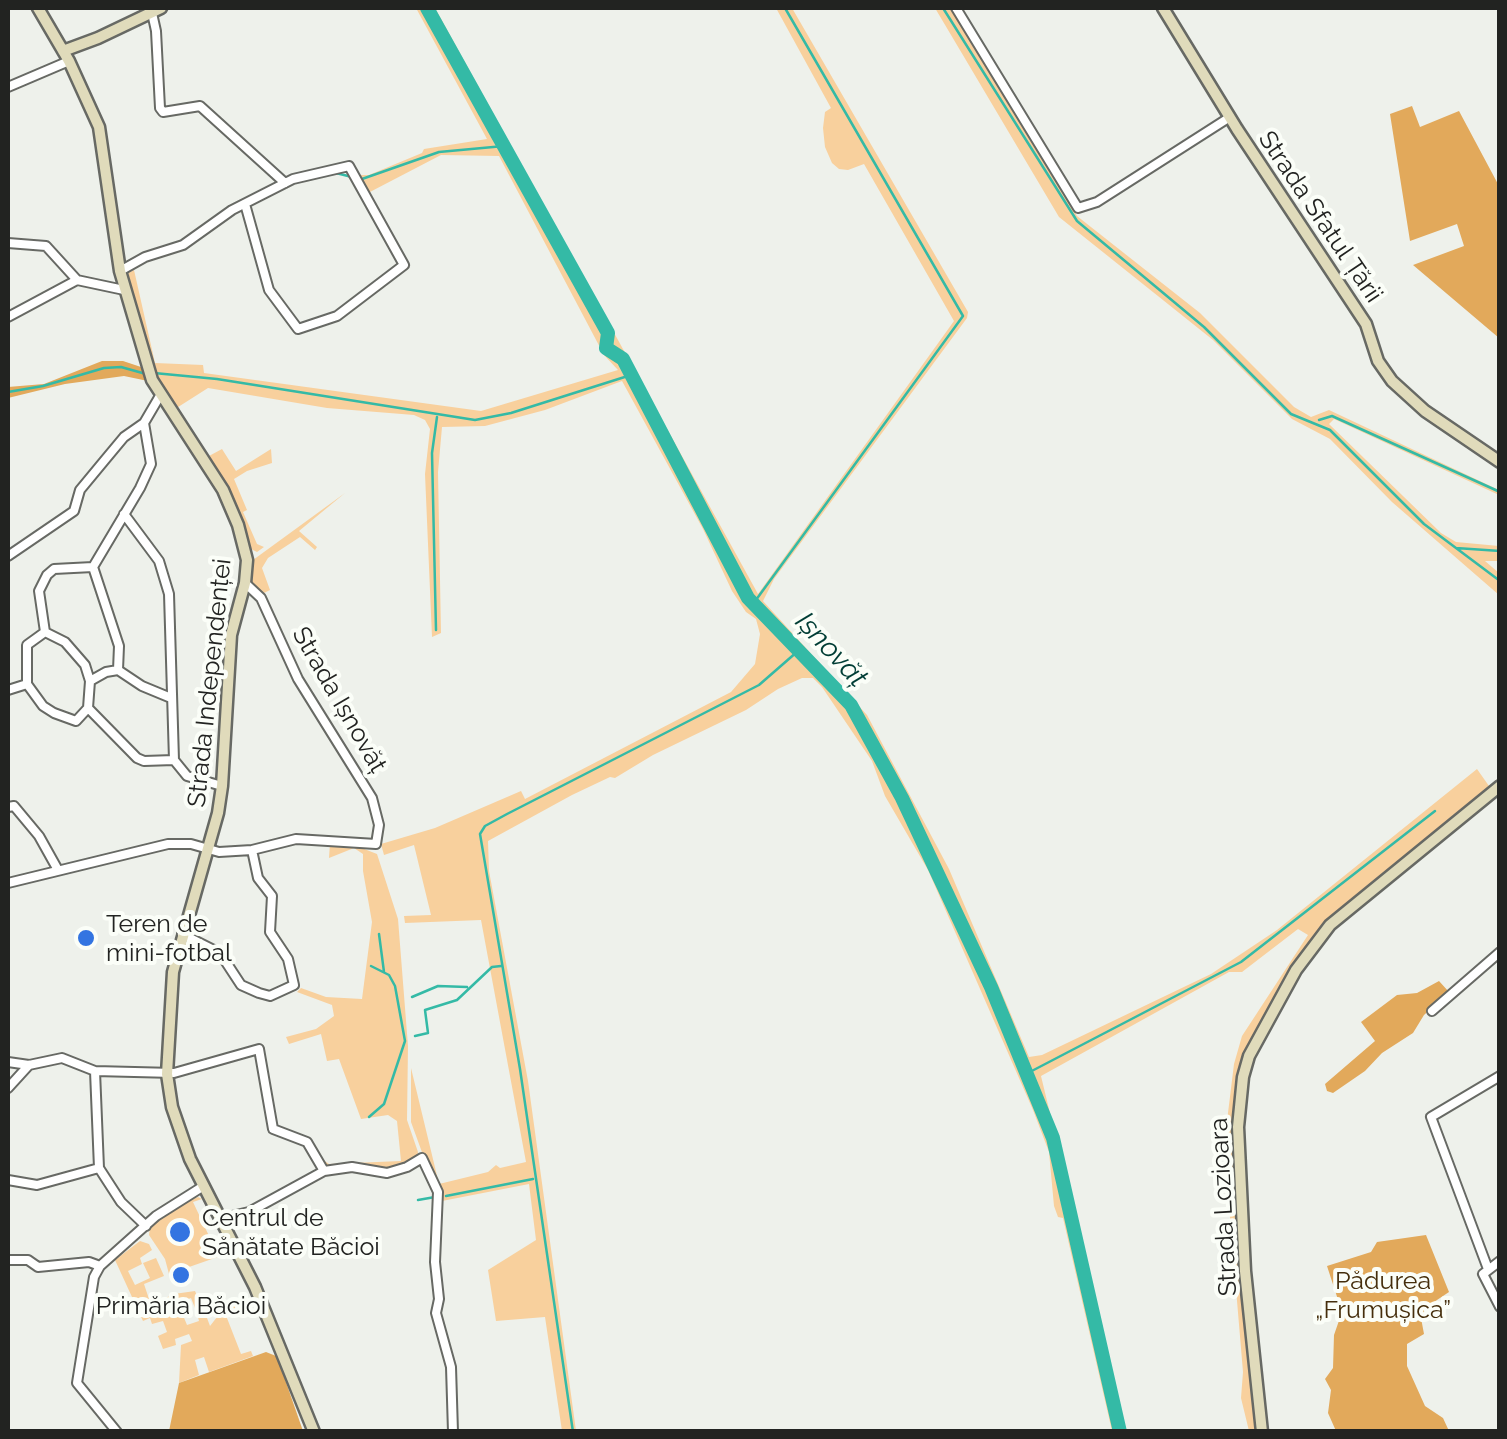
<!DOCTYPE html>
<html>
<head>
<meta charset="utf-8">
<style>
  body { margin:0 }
  #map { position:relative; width:1507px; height:1439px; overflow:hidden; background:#eef1eb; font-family:Raleway,sans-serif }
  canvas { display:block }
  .frame { position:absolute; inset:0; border:10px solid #222321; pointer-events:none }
</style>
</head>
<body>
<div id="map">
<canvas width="1507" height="1439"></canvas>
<div class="frame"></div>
</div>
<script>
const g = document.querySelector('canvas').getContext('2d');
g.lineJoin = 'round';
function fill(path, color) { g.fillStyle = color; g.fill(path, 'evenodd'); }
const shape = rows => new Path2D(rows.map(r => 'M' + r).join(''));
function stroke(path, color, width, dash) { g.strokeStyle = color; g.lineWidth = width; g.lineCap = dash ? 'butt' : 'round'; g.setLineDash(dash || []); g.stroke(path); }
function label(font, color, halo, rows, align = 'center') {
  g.font = font + ' Raleway,sans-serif'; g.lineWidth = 8; g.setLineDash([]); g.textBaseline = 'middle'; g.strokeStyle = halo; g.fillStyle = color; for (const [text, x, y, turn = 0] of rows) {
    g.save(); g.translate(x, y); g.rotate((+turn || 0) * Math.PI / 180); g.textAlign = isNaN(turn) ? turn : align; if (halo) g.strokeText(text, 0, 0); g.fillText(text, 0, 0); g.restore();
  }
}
fill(shape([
  [416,8,435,8,758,594,954,321,864,164,848,170,839,169,832,163,825,147,823,128,825,112,831,108,776,8,792,8,968,312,967,318,774,579,763,601,867,715,949,869,1029,1057,1042,1055,1211,974,1277,930,1477,769,1489,786,1499,778,1499,781,1334,915,1312,939,1244,1053,1238,1080,1258,1431,1249,1431,1241,1398,1243,1372,1228,1194,1227,1121,1234,1064,1242,1036,1308,935,1298,929,1242,972,1229,972,1041,1076,1116,1386,1124,1431,1112,1431,1063,1218,1058,1217,1054,1206,1049,1152,1033,1110,928,870,885,796,872,761,822,687,813,678,802,678,778,689,746,710,653,755,615,778,610,777,572,795,488,841,489,871,528,1081,576,1431,562,1431,545,1317,496,1321,488,1270,536,1240,529,1184,442,1201,438,1184,423,1155,411,1122,411,1068,439,1184,488,1172,496,1165,500,1168,526,1162,481,920,405,923,404,916,431,915,414,845,384,855,381,844,435,828,521,791,525,799,731,692,755,664,760,634,756,619,746,612,732,591,703,529,622,381,545,410,485,426,442,427,438,472,441,633,432,637,425,474,430,429,425,420,414,415,327,408,208,388,175,409,157,380,128,273,134,270,155,363,203,365,204,373,481,411,618,370,604,355,499,156,441,155,368,193,357,175,369,175,422,153,424,149,487,139],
  [935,8,951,8,1077,216,1200,313,1294,407,1311,417,1329,410,1499,490,1499,495,1334,419,1329,424,1441,533,1456,542,1499,546,1499,561,1485,561,1499,573,1499,595,1392,502,1330,439,1292,419,1213,340,1059,217],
  [222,449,236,471,271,449,272,463,247,471,234,479,247,510,243,512,257,544,264,547,257,552,249,548,235,506,209,456],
  [345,493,299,531,317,547,315,550,300,537,268,558,262,568,270,590,262,594,249,579,253,560],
  [330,843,354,845,377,854,398,919,408,1046,407,1120,418,1152,417,1158,405,1166,387,1171,353,1166,326,1167,319,1157,329,1164,401,1161,397,1121,388,1115,361,1119,339,1059,327,1061,321,1034,289,1044,286,1037,316,1029,334,1016,332,1005,297,992,301,988,326,997,362,999,372,922,363,871,363,854,354,848,329,858],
  [198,1197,202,1199,193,1202,218,1255,232,1252,169,1274,165,1259,149,1235,150,1227,179,1204],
  [140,1241,149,1244,152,1250,140,1258,142,1264,128,1271,135,1285,150,1278,143,1263,156,1258,164,1276,144,1284,151,1305,174,1294,195,1291,201,1305,195,1308,191,1298,178,1303,187,1325,199,1321,197,1313,204,1310,210,1326,228,1303,237,1299,239,1306,225,1313,241,1354,251,1351,253,1356,209,1372,204,1357,195,1360,199,1375,179,1383,181,1345,192,1341,189,1334,175,1339,176,1345,163,1349,158,1336,167,1332,163,1321,152,1324,150,1318,143,1321,115,1260]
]), '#f8d09d');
fill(shape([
  [1412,106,1420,127,1459,111,1499,186,1499,338,1413,265,1464,246,1457,224,1410,241,1390,114],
  [102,361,123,361,144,368,148,381,124,376,65,384,8,398,8,387,44,384],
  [1439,981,1449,992,1424,1015,1413,1033,1382,1053,1365,1071,1333,1093,1327,1091,1325,1084,1375,1041,1361,1022,1397,995,1417,993],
  [1426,1235,1449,1292,1425,1308,1421,1318,1424,1334,1407,1344,1407,1366,1425,1406,1443,1418,1449,1431,1336,1431,1328,1413,1331,1390,1325,1379,1333,1368,1334,1335,1342,1312,1327,1266,1371,1252,1377,1242],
  [266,1352,276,1356,280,1365,303,1431,169,1431,179,1383]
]), '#e2a95b');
stroke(shape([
  [943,8,1077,221,1204,327,1291,414,1330,430,1424,524,1500,581],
  [336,173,352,177],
  [362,179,439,152,504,146],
  [154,373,217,379,475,420,511,413,631,375],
  [8,392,43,386,104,368,121,367,146,374],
  [1319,420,1332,416,1500,492],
  [1456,548,1500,551],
  [753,604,963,316,785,8],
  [436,630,432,453,437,417],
  [379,934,384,972],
  [412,997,438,986,467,987],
  [415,1036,428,1033,425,1010,457,1000,492,967,501,966],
  [1026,1074,1241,962,1435,811],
  [369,1117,384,1104,405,1041,395,986,389,975,371,966],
  [446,1196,533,1179],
  [418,1200,435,1197],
  [573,1432,520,1069,480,834,485,826,507,814,759,685,798,651]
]), '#34baa6', 2.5);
stroke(shape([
  [427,8,608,333,606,348,623,359,748,598,851,705,902,798,991,987,1053,1138,1120,1432]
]), '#34baa6', 14);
const street = shape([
  [956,8,1078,208,1097,202,1230,117],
  [152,13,156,31,160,108,163,112,200,106,285,183],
  [8,87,69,61],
  [8,243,46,246,77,280],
  [120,271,145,257,183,245,232,210,293,179,349,166,404,265,337,316,298,329,269,290,245,204],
  [8,317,77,280,124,290],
  [124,514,159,561,169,594,174,760],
  [8,556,74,511,80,490,104,461,124,437,144,423],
  [93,567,140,488,151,464,144,423,161,394],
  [93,567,119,646,118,670],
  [45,632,39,591,47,575,54,569,93,567],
  [90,681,106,672,118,670,142,686,171,698],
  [27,684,43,706,54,713,76,721,88,708,90,681,85,665,65,642,45,632],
  [27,684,27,645,45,632],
  [8,690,27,684],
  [88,708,137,758,144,761,174,760,187,776,222,786],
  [8,807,14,806,39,836,58,870],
  [8,883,168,844,191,844,219,852,252,850,296,839,376,844,379,825,372,798,298,679,261,598,245,583],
  [182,934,220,953,241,985,259,993,270,996,294,985,288,959,270,932,272,896,258,878,252,850],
  [1432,1011,1500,952],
  [8,1062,29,1065,62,1058,95,1071,174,1073,259,1049,273,1129,307,1142,324,1171,352,1167,387,1173,407,1167,422,1158,438,1192,435,1262,439,1299,436,1313,451,1367,453,1432],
  [95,1071,99,1168],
  [8,1088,29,1065],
  [8,1180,37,1185,99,1168,121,1202,146,1226],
  [219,1219,249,1212,324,1171],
  [8,1260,28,1260,38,1267,89,1262,100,1266],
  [1500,1261,1483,1274,1500,1307],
  [1488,1269,1431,1117,1500,1076],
  [117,1432,77,1383,94,1277,100,1266,156,1216,202,1187]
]);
const secondary = shape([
  [38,8,69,61,99,127,120,271,152,380,223,490,238,525,247,560,245,583,231,635,222,786,218,813,173,972,167,1074,172,1107,190,1159,255,1287,314,1432],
  [1163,8,1237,129,1366,324,1378,361,1392,381,1425,411,1500,462],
  [63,51,98,38,161,8],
  [1262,1432,1245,1271,1238,1127,1243,1077,1249,1056,1296,970,1330,925,1500,786]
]);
stroke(street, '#676964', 12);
stroke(secondary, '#676964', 15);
stroke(street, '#fff', 8);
stroke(secondary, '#e0dbbb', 10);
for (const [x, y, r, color] of [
  [86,938,10,"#3374e1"],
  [180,1232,12,"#3374e1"],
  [181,1275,10,"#3374e1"]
]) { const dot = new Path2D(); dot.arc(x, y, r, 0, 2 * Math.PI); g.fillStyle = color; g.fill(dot); stroke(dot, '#fbfef8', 4); }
label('25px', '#222321', '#fbfef8', [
  ["Strada Sfatul Țării",1320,217,56],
  ["Strada Independenței",210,683,-84],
  ["Strada Ișnovăț",339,700,60],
  ["Strada Lozioara",1224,1207,-93]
]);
label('25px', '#222321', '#fbfef8', [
  ["Teren de",106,924],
  ["mini-fotbal",106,953],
  ["Centrul de",202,1218],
  ["Sănătate Băcioi",202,1247],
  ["Primăria Băcioi",181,1306,"center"]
], 'left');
label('25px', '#452e0c', '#fbfef8', [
  ["Pădurea",1383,1281],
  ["„Frumușica”",1383,1310]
]);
label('italic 28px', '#003d35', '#fbfef8', [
  ["Ișnovăț",831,650,47]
]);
</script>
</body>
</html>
